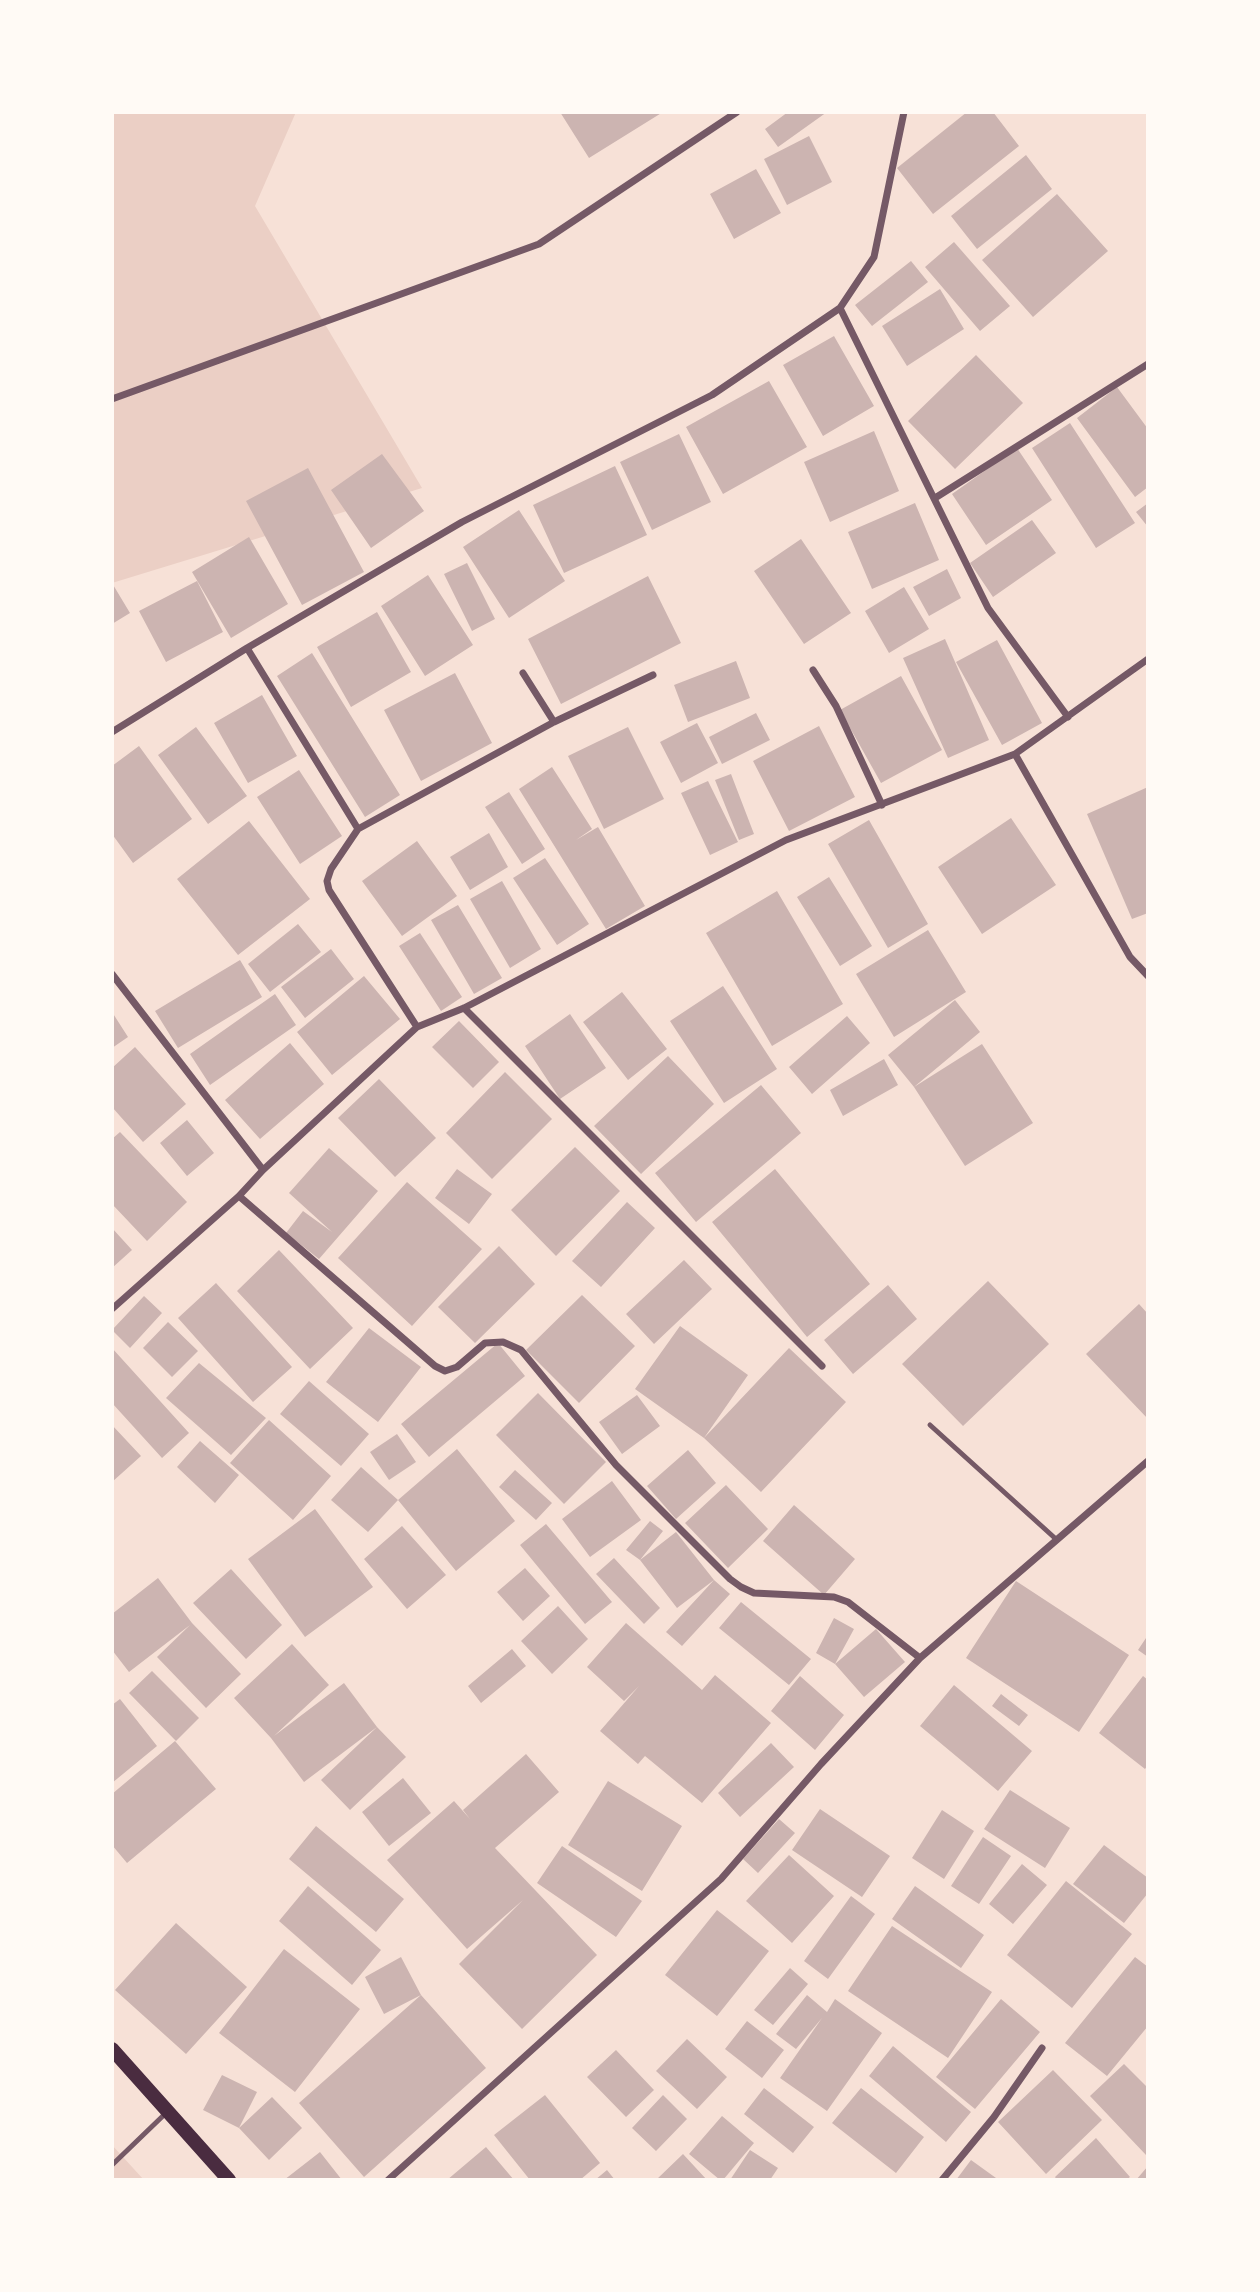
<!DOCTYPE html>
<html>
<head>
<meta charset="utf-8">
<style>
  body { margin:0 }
  #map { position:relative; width:1260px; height:2292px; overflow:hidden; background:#f7e1d7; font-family:Helvetica,sans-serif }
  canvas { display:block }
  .frame { position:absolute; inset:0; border:114px solid #fffaf5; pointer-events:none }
</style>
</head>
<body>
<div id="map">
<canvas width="1260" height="2292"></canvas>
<div class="frame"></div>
</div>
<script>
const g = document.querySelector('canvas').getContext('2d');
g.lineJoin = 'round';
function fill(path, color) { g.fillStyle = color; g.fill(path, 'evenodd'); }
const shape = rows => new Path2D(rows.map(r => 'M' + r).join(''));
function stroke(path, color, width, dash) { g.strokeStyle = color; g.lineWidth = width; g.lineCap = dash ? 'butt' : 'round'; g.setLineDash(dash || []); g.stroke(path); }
fill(shape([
  [112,112,296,112,255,206,422,488,112,583],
  [112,2145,144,2180,112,2180]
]), '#ebcfc5');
fill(shape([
  [560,112,663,112,589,158],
  [788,112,827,112,778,147,765,129],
  [967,112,993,112,1019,146,933,214,897,168],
  [809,136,832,182,787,205,764,159],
  [1026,155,1052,189,977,249,951,216],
  [756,169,781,213,734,239,710,194],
  [1057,194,1108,251,1033,317,982,260],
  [954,242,1010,306,980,331,925,267],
  [911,261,928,282,872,326,855,305],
  [940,289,964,329,907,366,882,326],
  [834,336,874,406,823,436,783,365],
  [976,355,1023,403,955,469,908,421],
  [769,381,807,447,723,494,686,427],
  [1117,387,1148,429,1148,487,1135,497,1077,418],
  [1070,423,1135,523,1096,548,1032,448],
  [874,431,899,491,830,522,804,462],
  [679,434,711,502,652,530,620,462],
  [1017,448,1052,500,986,545,952,494],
  [382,454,424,511,371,548,331,490],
  [615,466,647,535,564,573,533,505],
  [308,468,364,572,302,605,246,501],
  [915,503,939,560,872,589,848,532],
  [1148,503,1148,527,1136,512],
  [519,510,565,581,509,618,463,547],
  [1032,520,1056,553,993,597,970,563],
  [249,537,288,604,231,638,192,572],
  [801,539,851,613,804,644,754,571],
  [467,563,495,619,472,631,444,574],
  [947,569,961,598,929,616,913,587],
  [428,575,473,645,425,676,381,606],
  [648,576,681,643,561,704,528,639],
  [197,581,223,632,166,662,139,611],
  [112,583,130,613,112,624],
  [904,587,929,629,889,653,865,611],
  [377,612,411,672,351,707,317,647],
  [945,639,989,740,948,758,903,658],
  [997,640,1042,723,1002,745,956,662],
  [312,653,400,795,365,817,277,676],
  [736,661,750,698,688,722,674,685],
  [455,673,492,743,421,781,384,710],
  [901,676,942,750,881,783,840,710],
  [262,695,297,756,248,783,214,723],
  [756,713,770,740,722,764,709,737],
  [697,723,718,763,681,783,660,742],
  [819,726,855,797,789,831,753,761],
  [196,727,247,796,208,824,158,755],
  [628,727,664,799,604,829,568,756],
  [139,746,192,819,133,863,112,834,112,766],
  [552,767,592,829,576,840,598,827,645,906,606,929,519,789],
  [299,770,342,836,300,864,257,797],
  [731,774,754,834,739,840,715,780],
  [708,781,738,842,710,855,681,793],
  [1148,787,1148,913,1132,919,1087,814],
  [509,792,545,849,522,864,485,807],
  [1011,818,1056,885,982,934,938,867],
  [869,820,928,924,888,948,828,844],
  [249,821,310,899,238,955,177,879],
  [489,833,508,867,470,890,450,857],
  [417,841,457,896,402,936,362,881],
  [545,858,589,924,557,945,513,878],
  [829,877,872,946,840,966,797,897],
  [502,881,541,949,510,968,470,899],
  [777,891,843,1004,772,1046,706,933],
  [458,905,502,978,474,994,431,920],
  [298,924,321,952,270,992,248,964],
  [928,930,966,992,894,1037,856,974],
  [420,933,462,997,441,1011,399,946],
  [331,949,354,979,305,1018,281,987],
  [240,960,262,997,178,1048,155,1011],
  [364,976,400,1019,332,1075,297,1032],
  [723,986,777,1069,724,1103,670,1021],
  [622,992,667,1049,628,1080,583,1022],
  [275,994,296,1025,210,1085,190,1054],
  [955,1000,980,1032,914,1087,888,1055],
  [112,1012,128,1037,112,1048],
  [570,1014,606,1068,560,1099,525,1046],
  [847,1016,870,1043,812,1094,789,1067],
  [459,1021,499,1062,473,1088,432,1047],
  [290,1043,324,1084,260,1139,225,1100],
  [982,1044,1033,1123,965,1166,914,1087],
  [135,1047,186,1104,143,1142,112,1107,112,1068],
  [668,1056,714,1104,641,1174,594,1126],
  [884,1059,898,1085,843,1116,830,1090],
  [505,1072,552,1119,492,1179,446,1133],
  [379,1079,436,1138,395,1177,338,1118],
  [761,1085,801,1133,696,1222,655,1173],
  [187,1120,214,1153,187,1176,160,1143],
  [120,1132,187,1202,147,1241,112,1204,112,1139],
  [575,1147,620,1191,556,1256,511,1210],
  [329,1148,378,1191,319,1259,286,1233,303,1211,332,1232,289,1193],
  [457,1169,492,1194,469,1224,435,1198],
  [775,1169,870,1284,807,1337,712,1222],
  [407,1182,482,1249,412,1326,338,1258],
  [627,1202,655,1228,601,1287,572,1261],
  [112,1228,132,1250,112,1268],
  [499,1246,535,1284,475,1343,438,1307],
  [279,1250,353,1328,310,1369,237,1291],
  [684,1260,712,1289,654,1344,626,1314],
  [988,1281,1049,1344,963,1426,902,1364],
  [216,1283,292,1367,253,1402,178,1318],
  [888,1285,917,1319,853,1374,824,1340],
  [582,1295,635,1346,579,1403,526,1350],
  [144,1296,162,1313,130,1348,112,1330],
  [1139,1304,1148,1314,1148,1419,1086,1354],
  [168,1322,198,1351,172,1377,143,1348],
  [680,1326,748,1375,704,1438,635,1389],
  [369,1328,421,1367,378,1422,326,1382],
  [498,1343,525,1376,429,1457,401,1424],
  [112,1348,189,1433,162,1458,112,1403],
  [789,1348,846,1402,761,1492,704,1438],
  [199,1363,266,1418,231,1455,166,1398],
  [309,1381,369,1434,341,1466,280,1414],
  [538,1393,606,1462,564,1504,496,1435],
  [637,1395,660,1426,622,1454,599,1422],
  [269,1420,331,1476,293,1520,230,1463],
  [112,1425,141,1456,112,1482],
  [397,1434,416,1462,389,1480,370,1452],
  [200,1441,239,1475,215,1503,177,1467],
  [457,1449,515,1521,456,1571,398,1500],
  [688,1450,716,1483,676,1519,647,1486],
  [361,1467,398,1500,368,1532,331,1500],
  [515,1470,552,1503,536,1520,499,1487],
  [612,1481,641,1520,590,1557,562,1519],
  [726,1485,768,1529,728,1568,685,1523],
  [794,1505,855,1559,824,1595,763,1541],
  [315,1509,373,1587,305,1637,248,1559],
  [650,1521,663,1531,640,1560,626,1550],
  [546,1524,612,1602,585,1624,520,1545],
  [402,1526,446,1575,407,1609,364,1559],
  [676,1532,714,1580,677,1608,640,1560],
  [614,1558,660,1608,644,1624,596,1574],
  [525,1568,550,1596,523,1621,497,1592],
  [231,1569,282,1625,246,1659,193,1603],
  [158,1578,192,1623,241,1674,206,1708,157,1657,190,1625,129,1672,112,1650,112,1614],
  [714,1580,730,1594,682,1646,666,1632],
  [1016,1581,1129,1655,1079,1732,966,1658],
  [741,1602,811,1659,789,1685,719,1628],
  [558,1606,588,1639,552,1674,521,1641],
  [834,1618,854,1629,835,1664,816,1653],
  [626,1623,702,1690,715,1675,771,1723,702,1803,645,1756,638,1764,600,1731,639,1686,624,1701,587,1667],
  [876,1629,905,1662,864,1697,835,1664],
  [1148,1635,1148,1657,1138,1650],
  [292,1644,329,1685,274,1736,344,1683,377,1727,304,1782,271,1738,234,1698],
  [512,1649,526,1666,481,1703,468,1686],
  [152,1671,199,1718,176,1741,129,1693],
  [800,1676,844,1715,815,1750,771,1711],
  [1143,1676,1148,1680,1148,1765,1145,1769,1099,1733],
  [954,1685,1032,1751,998,1791,920,1726],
  [1001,1694,1028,1715,1019,1726,992,1706],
  [120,1699,157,1746,112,1783,112,1705],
  [377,1727,406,1757,350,1810,321,1780],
  [175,1741,216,1789,127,1863,112,1845,112,1794],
  [771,1743,794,1767,740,1817,718,1793],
  [526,1754,559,1792,495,1848,597,1955,522,2029,459,1964,523,1900,467,1949,387,1860,454,1801,470,1819,463,1810],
  [403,1778,431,1813,389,1846,362,1812],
  [608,1781,682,1826,642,1891,568,1845],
  [1010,1790,1070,1828,1045,1868,984,1829],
  [820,1809,890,1856,862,1897,792,1850],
  [942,1810,974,1831,944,1879,912,1858],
  [779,1819,795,1833,758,1873,743,1859],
  [316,1826,404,1899,376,1932,289,1859],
  [983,1837,1011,1856,979,1904,951,1886],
  [1104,1845,1148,1878,1148,1893,1124,1923,1073,1884],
  [562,1846,642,1901,616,1937,537,1883],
  [789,1855,834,1896,792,1943,746,1901],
  [1022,1864,1047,1885,1013,1924,989,1904],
  [1066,1881,1132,1934,1072,2008,1007,1955],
  [308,1886,381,1950,352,1985,279,1921],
  [915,1886,984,1935,961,1968,892,1919],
  [851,1896,875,1914,828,1979,804,1961],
  [717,1910,769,1951,717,2016,665,1975],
  [176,1923,247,1987,186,2054,115,1990],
  [892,1926,992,1992,948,2058,848,1991],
  [284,1949,360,2009,295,2092,219,2033],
  [401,1957,421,1995,384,2014,365,1977],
  [1135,1957,1148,1967,1148,2026,1107,2076,1065,2043],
  [790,1968,808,1984,773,2025,754,2010],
  [421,1995,486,2068,364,2177,299,2103],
  [807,1995,827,2012,835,1999,882,2033,827,2111,780,2078,822,2018,796,2049,776,2034],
  [1001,1999,1040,2032,975,2109,936,2077],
  [747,2021,784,2050,762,2078,725,2049],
  [687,2039,727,2077,697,2109,656,2071],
  [893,2046,971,2112,946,2142,869,2076],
  [616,2050,654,2090,626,2117,587,2077],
  [1124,2064,1148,2088,1146,2155,1090,2096],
  [1053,2070,1102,2120,1046,2174,998,2122],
  [222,2075,257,2092,239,2128,203,2110],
  [764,2088,814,2127,793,2153,744,2114],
  [861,2088,924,2137,896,2173,832,2123],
  [545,2095,600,2163,580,2180,530,2180,494,2135],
  [663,2095,687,2119,656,2151,632,2128],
  [272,2097,302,2128,269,2160,239,2128],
  [722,2116,754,2143,723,2180,720,2180,689,2154],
  [1096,2138,1130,2177,1126,2180,1057,2180,1055,2177],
  [486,2147,514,2180,447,2180],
  [750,2150,778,2168,770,2180,730,2180],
  [320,2152,342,2180,284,2180],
  [683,2154,707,2180,656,2180],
  [971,2160,996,2178,994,2180,956,2180],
  [1148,2166,1148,2180,1136,2180],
  [607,2170,615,2180,595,2180]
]), '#ccb4b1');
stroke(shape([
  [930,1425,1057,1540],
  [112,2165,167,2112]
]), '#755966', 5);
stroke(shape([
  [904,112,874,257,840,308,988,608,1068,717],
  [112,399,539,244,737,112],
  [935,498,1148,364],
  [247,648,358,829],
  [813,670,836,706,882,805],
  [523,673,554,722],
  [112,732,247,648,462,522,712,395,840,308],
  [1015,754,1130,957,1148,976],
  [112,974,263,1170],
  [464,1008,822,1366],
  [417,1027,329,890,327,881,331,869,358,829,554,722,653,675],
  [239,1196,435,1366,445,1371,457,1367,485,1343,503,1342,521,1350,616,1465,730,1579,741,1587,754,1593,834,1597,848,1602,920,1658],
  [112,1309,239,1196,263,1170,417,1027,464,1008,786,840,1015,754,1148,659],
  [388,2180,721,1879,821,1764,920,1658,1148,1461],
  [942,2180,994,2117,1042,2048]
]), '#755966', 7);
stroke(shape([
  [112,2049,229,2180]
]), '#4a2c40', 14);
</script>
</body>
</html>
